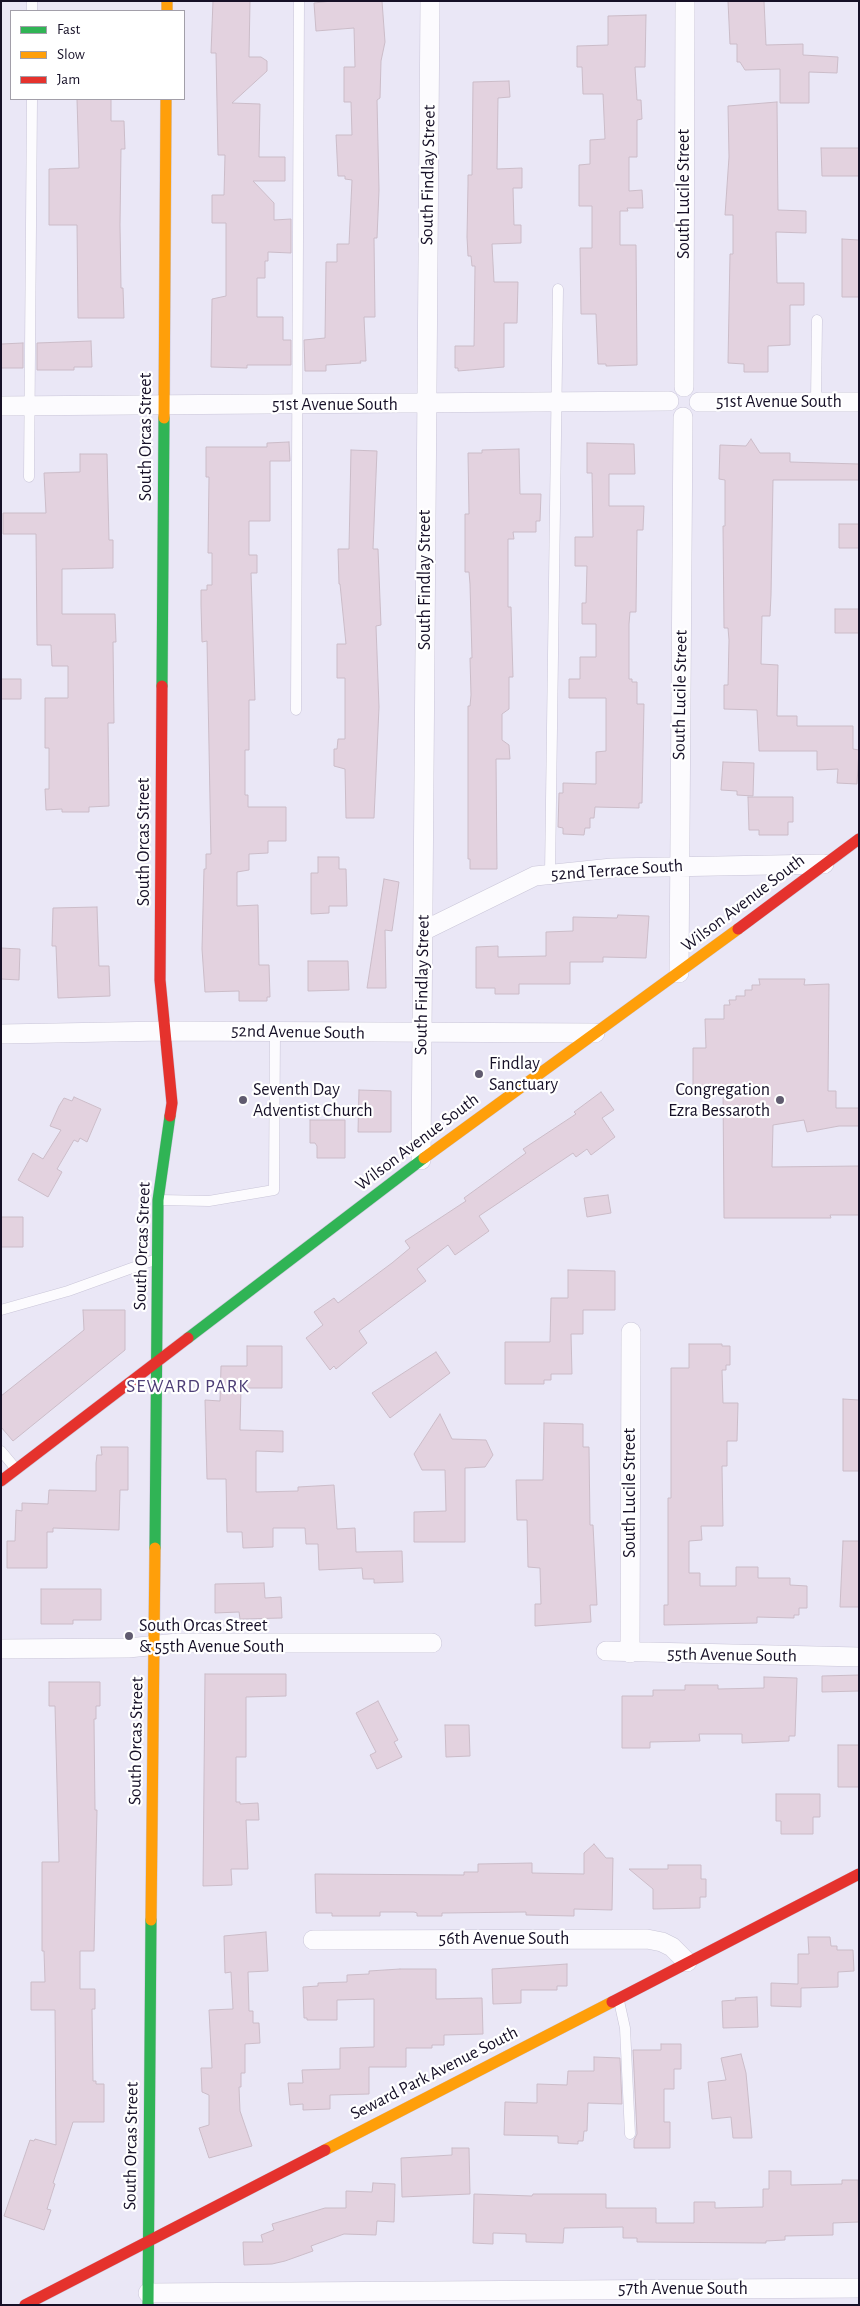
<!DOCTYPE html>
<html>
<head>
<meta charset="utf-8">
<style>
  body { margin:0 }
  #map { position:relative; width:860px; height:2306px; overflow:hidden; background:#eae7f6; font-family:"Alegreya Sans",sans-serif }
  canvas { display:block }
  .frame { position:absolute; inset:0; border:2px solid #161027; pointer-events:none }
  .legend { position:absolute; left:10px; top:10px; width:175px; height:90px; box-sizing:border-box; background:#fff; border:1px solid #a29fa9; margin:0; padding:6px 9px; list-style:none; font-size:15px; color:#161027 }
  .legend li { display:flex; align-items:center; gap:10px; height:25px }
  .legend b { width:25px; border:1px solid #a29fa9 }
</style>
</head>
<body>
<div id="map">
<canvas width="860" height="2306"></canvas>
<div class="frame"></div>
<ul class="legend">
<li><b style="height:6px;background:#30b455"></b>Fast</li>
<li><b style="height:6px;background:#ff9f0a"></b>Slow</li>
<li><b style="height:6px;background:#e5322d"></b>Jam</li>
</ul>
</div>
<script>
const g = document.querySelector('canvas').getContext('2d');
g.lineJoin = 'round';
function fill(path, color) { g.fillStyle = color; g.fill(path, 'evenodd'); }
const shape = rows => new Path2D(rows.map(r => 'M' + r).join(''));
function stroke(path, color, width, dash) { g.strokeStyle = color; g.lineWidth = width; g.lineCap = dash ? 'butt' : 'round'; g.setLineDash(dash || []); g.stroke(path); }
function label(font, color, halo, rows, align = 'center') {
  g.font = font + ' "Alegreya Sans",sans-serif'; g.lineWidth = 4.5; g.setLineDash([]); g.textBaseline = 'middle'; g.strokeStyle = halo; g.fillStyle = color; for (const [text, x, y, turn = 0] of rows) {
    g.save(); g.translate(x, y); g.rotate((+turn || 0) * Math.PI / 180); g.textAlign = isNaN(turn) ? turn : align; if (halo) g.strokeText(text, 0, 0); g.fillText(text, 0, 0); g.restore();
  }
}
const building = shape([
  [213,1,250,1,249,57,261,57,267,61,267,71,232,103,260,104,259,157,285,157,285,181,253,181,274,203,274,220,291,219,291,253,268,252,268,261,265,261,265,278,257,278,257,317,283,317,283,340,291,340,291,365,247,365,247,368,211,367,212,299,226,296,226,223,212,223,212,195,224,195,225,155,218,155,216,53,211,53,213,1],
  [332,1,382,1,385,42,381,61,380,98,377,100,379,190,377,238,374,238,375,317,364,317,366,361,360,361,361,363,326,365,326,371,305,371,304,340,325,338,326,262,337,262,337,244,349,244,352,180,345,179,345,176,338,176,336,135,352,135,351,102,344,102,344,67,355,67,354,28,316,31,314,3,332,1],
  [728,1,764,1,766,45,803,44,803,55,838,57,837,73,809,72,809,103,780,103,780,69,745,70,740,62,737,62,737,44,730,44,728,1],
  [646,15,645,67,635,67,637,100,641,100,642,119,637,120,637,157,629,157,629,191,642,190,643,208,627,208,628,211,620,211,620,245,636,245,637,365,606,366,606,364,598,364,596,314,581,314,580,248,592,248,592,206,579,206,579,165,590,164,590,140,605,139,603,94,583,94,582,67,577,67,577,46,608,45,608,16,646,15],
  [509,81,510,97,498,98,497,169,522,168,522,188,513,188,514,225,521,225,521,243,492,244,494,282,518,282,517,323,504,323,504,367,458,371,458,368,455,368,455,346,474,346,475,266,472,266,471,256,468,256,467,237,468,184,468,175,472,175,473,82,509,81],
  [77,99,111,99,111,121,124,121,125,149,121,149,120,225,121,288,123,288,124,318,78,318,77,225,49,225,49,169,79,168,77,99],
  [777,102,778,210,806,211,806,233,776,232,777,283,804,283,804,305,790,305,790,345,768,346,768,372,744,372,744,364,728,363,730,254,733,254,733,215,725,215,729,157,728,106,777,102],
  [821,148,859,148,859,176,822,176,821,148],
  [842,239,859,240,859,297,842,297,842,239],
  [91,341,92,367,74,367,74,370,37,370,37,343,91,341],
  [23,343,23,368,1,368,1,344,23,343],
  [751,439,760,453,790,453,790,462,859,464,859,480,773,480,771,595,770,616,762,616,761,664,778,665,777,716,797,716,797,726,853,726,853,749,859,750,857,784,837,783,838,769,817,770,817,751,759,751,757,710,724,709,724,685,728,685,729,640,728,628,724,628,723,526,725,526,725,480,719,479,720,445,746,446,751,439],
  [289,442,290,461,270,461,270,521,249,521,249,555,257,555,257,573,251,573,255,700,249,700,249,750,245,750,245,795,248,795,248,807,286,807,286,841,268,841,268,853,249,854,249,870,237,872,237,906,258,905,259,965,269,965,270,997,267,997,267,1001,239,1001,239,991,205,992,202,949,204,869,206,869,206,854,211,854,207,641,202,642,201,605,201,590,207,590,207,585,212,585,212,553,208,553,209,477,206,477,206,447,267,447,267,443,289,442],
  [587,443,634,444,635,474,609,474,609,506,644,506,643,530,637,530,636,612,630,612,629,624,629,679,632,679,632,682,637,682,637,704,644,704,642,803,639,803,639,808,595,807,594,818,590,818,590,828,585,828,584,835,563,834,563,828,558,827,559,793,563,793,563,783,596,784,596,752,606,751,606,698,569,698,569,679,580,679,580,657,596,657,596,624,582,624,582,603,586,603,587,566,575,566,575,537,593,537,592,473,587,473,587,443],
  [519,449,520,494,541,494,540,521,536,521,536,532,513,532,514,539,508,539,508,607,511,607,513,677,509,677,509,709,502,714,502,740,509,745,510,759,496,759,497,869,470,869,470,859,468,859,468,706,470,706,471,695,470,658,472,658,470,584,469,572,465,572,465,514,469,514,468,453,482,453,482,450,519,449],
  [351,450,377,451,373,549,378,549,381,625,376,626,379,707,374,818,346,818,345,769,334,766,334,749,337,749,338,739,345,739,345,678,337,678,337,644,346,644,340,584,339,584,338,549,349,549,351,450],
  [80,454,107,454,109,540,113,540,113,568,62,569,62,614,115,614,116,642,113,642,114,723,108,723,109,806,89,807,89,812,62,812,62,809,46,810,45,789,49,789,49,748,45,748,45,698,68,698,68,666,52,666,51,645,37,645,36,534,3,534,3,513,46,513,44,473,80,472,80,454],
  [839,524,859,524,859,548,839,548,839,524],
  [835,609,859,609,859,633,835,633,835,609],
  [1,679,21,679,21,699,1,699,1,679],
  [723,762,754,763,753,796,737,795,737,791,721,790,723,762],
  [748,797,793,797,793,822,788,822,788,835,759,835,759,830,749,830,748,797],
  [318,857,339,857,339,869,346,869,347,906,329,906,329,913,311,914,311,873,318,873,318,857],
  [384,879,399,882,392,931,385,930,386,988,367,988,384,879],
  [97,907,99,966,109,966,110,996,58,998,56,946,52,946,53,908,97,907],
  [618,915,649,916,646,958,603,957,603,962,570,962,570,984,519,984,519,994,495,994,495,988,476,988,476,947,498,946,498,957,546,956,546,932,573,931,573,917,617,918,618,915],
  [1,948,20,949,19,980,1,979,1,948],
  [308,961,348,961,349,990,308,991,308,961],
  [759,979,805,979,804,985,829,984,828,1091,836,1091,836,1108,859,1108,859,1126,839,1126,807,1132,804,1120,773,1125,772,1167,859,1166,859,1215,830,1215,831,1218,724,1218,723,1090,693,1090,693,1048,706,1048,705,1019,724,1019,724,1005,730,1005,729,1000,736,1000,736,996,745,996,745,990,752,990,752,985,760,985,759,979],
  [359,1090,391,1091,391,1132,358,1132,359,1090],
  [601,1092,614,1110,602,1118,615,1137,591,1155,587,1149,576,1157,573,1153,479,1216,489,1231,455,1255,448,1245,417,1269,426,1281,359,1331,367,1343,336,1369,334,1366,330,1370,306,1338,323,1325,314,1312,334,1298,338,1303,392,1263,410,1248,405,1241,466,1201,464,1198,526,1153,523,1149,576,1114,574,1112,601,1092],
  [74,1097,101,1109,87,1142,80,1138,78,1142,74,1140,57,1169,62,1172,48,1197,18,1180,33,1153,43,1159,61,1130,50,1126,59,1106,64,1098,72,1101,74,1097],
  [310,1120,345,1120,345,1158,317,1158,317,1146,315,1143,310,1143,310,1120],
  [608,1195,611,1213,587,1217,584,1198,608,1195],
  [1,1217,23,1217,23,1247,1,1247,1,1217],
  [568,1270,615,1271,615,1310,583,1310,583,1334,571,1334,572,1374,551,1374,551,1380,544,1380,544,1384,505,1384,505,1342,550,1342,551,1298,568,1298,568,1270],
  [83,1310,125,1310,125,1350,13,1441,1,1427,1,1396,84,1330,83,1310],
  [689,1344,722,1344,722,1346,730,1346,730,1365,726,1365,726,1370,722,1370,723,1403,738,1403,737,1441,727,1441,727,1466,722,1466,723,1526,701,1526,702,1540,689,1541,689,1573,700,1573,700,1586,736,1586,736,1567,758,1567,758,1578,790,1578,790,1585,807,1586,807,1608,799,1608,799,1615,794,1615,794,1618,757,1617,757,1623,664,1625,664,1605,668,1605,668,1498,671,1498,671,1368,689,1368,689,1344],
  [247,1346,282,1346,282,1388,241,1388,240,1430,283,1431,283,1452,256,1451,256,1492,298,1491,298,1487,334,1485,337,1529,355,1528,356,1552,402,1551,403,1582,374,1583,374,1579,363,1579,362,1568,319,1570,318,1544,306,1544,305,1528,273,1528,273,1547,243,1548,242,1532,227,1532,226,1479,207,1479,205,1400,220,1401,221,1366,247,1366,247,1346],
  [436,1352,450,1373,390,1418,372,1393,436,1352],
  [843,1399,859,1400,859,1471,843,1471,843,1399],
  [440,1414,452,1439,486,1440,493,1455,485,1467,465,1468,465,1542,414,1542,414,1512,446,1511,445,1470,422,1470,414,1454,440,1414],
  [544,1423,583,1424,583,1447,589,1447,590,1525,593,1525,597,1605,590,1605,591,1622,535,1626,535,1604,541,1604,540,1568,528,1567,527,1520,517,1520,516,1480,543,1480,544,1423],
  [101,1447,128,1447,128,1490,120,1490,119,1530,53,1528,53,1532,47,1532,47,1568,7,1568,7,1541,15,1541,16,1510,22,1511,22,1503,48,1504,49,1490,96,1491,96,1463,97,1455,102,1455,101,1447],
  [843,1541,859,1541,859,1607,840,1607,843,1541],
  [264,1583,265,1598,281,1597,282,1618,240,1619,239,1612,215,1613,215,1584,264,1583],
  [41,1589,101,1589,101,1620,73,1620,73,1624,41,1624,41,1589],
  [205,1674,286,1674,286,1696,246,1697,246,1757,236,1757,236,1802,240,1802,240,1804,258,1803,259,1820,246,1820,248,1869,231,1869,232,1885,203,1886,205,1674],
  [859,1675,859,1691,822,1692,822,1676,859,1675],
  [764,1677,797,1678,795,1736,789,1736,789,1741,742,1743,742,1734,699,1734,700,1741,650,1742,650,1748,622,1748,622,1696,653,1696,653,1690,685,1690,685,1685,718,1685,718,1689,764,1688,764,1677],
  [49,1682,100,1682,100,1706,96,1706,96,1719,94,1719,95,1810,97,1810,94,1951,80,1951,80,1989,95,1989,95,2009,92,2009,93,2081,96,2081,96,2084,104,2084,104,2122,73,2122,53,2183,55,2184,47,2209,51,2210,44,2230,4,2216,30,2140,34,2141,35,2139,56,2145,55,2010,31,2010,31,1982,45,1982,44,1951,42,1951,42,1862,59,1862,55,1706,49,1706,49,1682],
  [378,1701,398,1740,394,1742,402,1757,377,1769,370,1755,376,1752,356,1713,378,1701],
  [445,1725,469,1725,470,1756,446,1757,445,1725],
  [838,1745,859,1745,859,1787,838,1787,838,1745],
  [776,1794,820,1794,820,1817,813,1817,813,1834,781,1834,781,1821,776,1821,776,1794],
  [594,1844,606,1858,613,1858,612,1910,574,1909,574,1916,526,1915,526,1912,444,1913,442,1913,442,1916,417,1916,417,1913,414,1912,380,1912,380,1916,332,1916,332,1913,316,1913,315,1874,464,1875,464,1872,478,1872,478,1864,532,1863,532,1873,584,1874,584,1853,594,1844],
  [668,1865,701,1865,701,1879,706,1879,706,1897,700,1897,700,1908,653,1909,653,1889,629,1869,668,1869,668,1865],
  [266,1932,268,1971,248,1972,249,2011,253,2011,253,2023,259,2023,260,2043,245,2044,245,2073,241,2073,241,2087,239,2087,240,2111,252,2146,209,2158,199,2128,209,2125,209,2095,202,2092,201,2068,212,2068,209,2010,233,2009,231,1972,225,1973,224,1936,266,1932],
  [808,1937,830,1937,831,1946,837,1946,837,1950,853,1950,854,1971,838,1972,838,1987,801,1988,801,2007,771,2006,771,1983,798,1984,798,1954,809,1954,808,1937],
  [567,1964,567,1986,557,1986,557,1990,521,1990,521,2003,493,2004,492,1969,567,1964],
  [400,1969,436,1969,436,1999,482,1998,483,2034,444,2035,444,2045,432,2045,432,2048,406,2048,406,2067,369,2067,369,2094,330,2095,330,2109,303,2110,303,2104,290,2105,288,2083,303,2083,302,2070,340,2069,340,2048,374,2047,374,1999,337,2000,337,2020,307,2020,307,2018,304,2018,303,1987,318,1986,318,1983,347,1982,347,1975,369,1974,369,1971,400,1969],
  [757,1997,758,2027,723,2028,722,2001,736,2000,735,1998,757,1997],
  [661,2044,681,2044,681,2069,674,2069,674,2089,664,2089,664,2122,670,2122,670,2148,634,2148,634,2140,637,2134,633,2050,661,2050,661,2044],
  [741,2054,746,2073,752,2138,733,2138,731,2117,712,2119,708,2082,726,2080,721,2058,741,2054],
  [594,2057,620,2058,622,2104,588,2103,587,2131,584,2131,583,2141,578,2141,578,2144,558,2143,558,2136,504,2135,505,2102,537,2103,537,2084,567,2085,568,2071,594,2071,594,2057],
  [452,2148,469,2148,470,2194,402,2197,401,2158,452,2155,452,2148],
  [769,2171,791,2171,791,2185,842,2184,842,2180,858,2180,859,2222,833,2223,833,2235,785,2236,785,2240,766,2241,766,2243,637,2242,637,2238,623,2238,623,2227,564,2228,563,2243,526,2242,526,2234,493,2233,493,2244,473,2243,474,2194,532,2196,533,2194,606,2194,606,2208,656,2208,656,2223,694,2223,694,2202,715,2202,715,2208,763,2207,763,2189,769,2189,769,2171],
  [373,2183,395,2184,394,2222,377,2221,376,2235,344,2234,311,2246,313,2251,285,2261,272,2264,244,2265,243,2242,263,2242,261,2235,274,2230,272,2224,325,2208,346,2208,346,2191,372,2192,373,2183]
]);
fill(building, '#e3d2df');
stroke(building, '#cbbcc8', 1);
const lane = shape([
  [32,11,32,1],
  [816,402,817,320],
  [29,477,32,99],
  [296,710,299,1],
  [550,874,558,289],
  [160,1200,209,1201,274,1190,275,1031],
  [1,1310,68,1291,157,1259],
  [1,1451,16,1469],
  [619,2001,625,2028,630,2134]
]);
const street = shape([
  [684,387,685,1],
  [699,402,859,402],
  [1,406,669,401],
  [423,931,535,876,612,868,824,864],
  [679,973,683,417],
  [1,1034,165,1031,595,1033],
  [421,1160,430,1],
  [1,1649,128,1648,178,1643,432,1643],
  [606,1651,859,1657],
  [630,1653,631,1332],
  [313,1940,647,1939,662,1942,672,1947,687,1962],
  [148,2293,859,2288]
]);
const fast = shape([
  [162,686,164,418],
  [188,1338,424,1158],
  [155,1548,158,1200,170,1116],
  [148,2305,151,1920]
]);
const slow = shape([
  [167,1,167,11],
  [164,418,166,99],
  [424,1158,738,929],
  [151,1920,155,1548],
  [325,2150,612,2002]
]);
const jam = shape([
  [162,686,160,980,172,1103,170,1116],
  [738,929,859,839],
  [1,1481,188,1338],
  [612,2002,859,1874],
  [25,2305,325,2150]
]);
stroke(lane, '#c9c5d8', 11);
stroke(street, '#c9c5d8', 20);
stroke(fast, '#c9c5d8', 12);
stroke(slow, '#c9c5d8', 12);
stroke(jam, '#c9c5d8', 12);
stroke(lane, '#fcfbfe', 10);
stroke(street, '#fcfbfe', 19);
stroke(fast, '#30b455', 11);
stroke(slow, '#ff9f0a', 11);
stroke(jam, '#e5322d', 11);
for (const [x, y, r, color] of [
  [479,1074,5,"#605b6f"],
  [243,1100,5,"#605b6f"],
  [780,1100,5,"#605b6f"],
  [129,1636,5,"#605b6f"]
]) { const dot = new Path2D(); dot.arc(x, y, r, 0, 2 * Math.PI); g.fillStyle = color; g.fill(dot); stroke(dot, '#fff', 2); }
label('18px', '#161027', '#fff', [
  ["South Findlay Street",428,175,-89],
  ["South Lucile Street",684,194,-90],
  ["51st Avenue South",779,402],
  ["51st Avenue South",335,405],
  ["South Orcas Street",146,437,-90],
  ["South Findlay Street",425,580,-90],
  ["South Lucile Street",680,695,-89],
  ["South Orcas Street",144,842,-90],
  ["52nd Terrace South",617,870,-4],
  ["Wilson Avenue South",743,903,-37],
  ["South Findlay Street",422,985,-89],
  ["52nd Avenue South",298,1032,1],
  ["Wilson Avenue South",417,1142,-37],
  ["South Orcas Street",142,1246,-88],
  ["South Lucile Street",630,1493,-90],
  ["55th Avenue South",732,1655,1],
  ["South Orcas Street",136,1741,-89],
  ["56th Avenue South",504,1939],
  ["Seward Park Avenue South",434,2073,-27],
  ["South Orcas Street",131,2146,-89],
  ["57th Avenue South",683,2289]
]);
label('18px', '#161027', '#fff', [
  ["Findlay",489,1064],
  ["Sanctuary",489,1085],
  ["Seventh Day",253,1090],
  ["Adventist Church",253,1111],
  ["Congregation",770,1090,"right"],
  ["Ezra Bessaroth",770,1111,"right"],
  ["South Orcas Street",139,1626],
  ["& 55th Avenue South",139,1647]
], 'left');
g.letterSpacing = '1px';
label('19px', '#4d3e76', '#fff', [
  ["SEWARD PARK",188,1386]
]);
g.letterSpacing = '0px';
</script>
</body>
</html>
